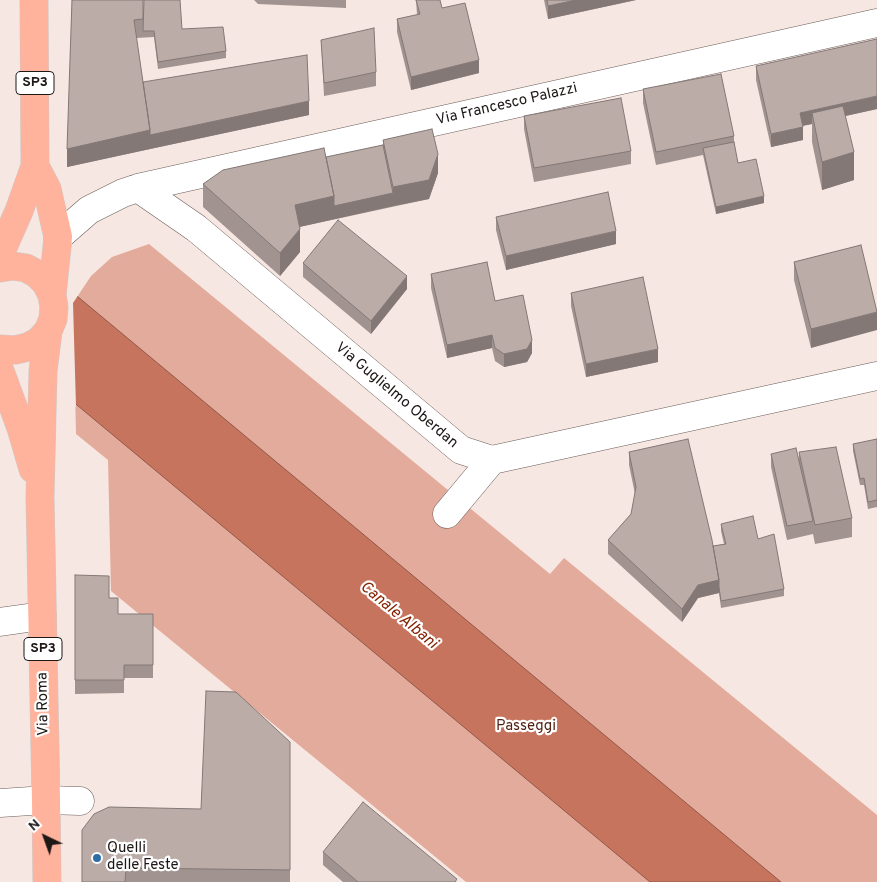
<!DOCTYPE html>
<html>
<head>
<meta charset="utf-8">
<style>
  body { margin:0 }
  #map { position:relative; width:877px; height:882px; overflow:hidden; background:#f7e7e2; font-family:Overpass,sans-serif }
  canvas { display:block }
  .north { position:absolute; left:20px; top:812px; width:50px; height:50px; -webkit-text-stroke:4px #fff; paint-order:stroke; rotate:318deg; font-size:14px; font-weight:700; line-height:20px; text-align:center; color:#1d1716 }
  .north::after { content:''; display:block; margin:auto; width:18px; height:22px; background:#1d1716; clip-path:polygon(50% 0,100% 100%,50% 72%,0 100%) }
</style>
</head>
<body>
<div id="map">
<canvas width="877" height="882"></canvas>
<div class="north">N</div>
</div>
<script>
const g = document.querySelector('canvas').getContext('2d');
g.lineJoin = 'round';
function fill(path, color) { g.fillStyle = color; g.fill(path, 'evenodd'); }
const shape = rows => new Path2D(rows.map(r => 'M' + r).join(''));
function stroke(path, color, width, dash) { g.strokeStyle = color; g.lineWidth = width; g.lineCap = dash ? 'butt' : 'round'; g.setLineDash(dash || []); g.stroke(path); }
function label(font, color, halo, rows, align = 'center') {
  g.font = font + ' Overpass,sans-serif'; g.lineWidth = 4.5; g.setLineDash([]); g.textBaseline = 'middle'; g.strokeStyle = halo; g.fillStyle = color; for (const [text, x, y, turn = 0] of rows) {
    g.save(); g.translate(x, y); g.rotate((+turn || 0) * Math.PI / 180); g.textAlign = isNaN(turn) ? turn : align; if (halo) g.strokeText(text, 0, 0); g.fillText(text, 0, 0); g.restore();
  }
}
fill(shape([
  [149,244,550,574,564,558,877,815,877,882,466,882,111,591,108,460,76,434,73,303,91,276,112,257]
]), '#e3ab9b');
const water = shape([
  [0,232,781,882,650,882,0,341,0,232]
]);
fill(water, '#c6745e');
stroke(water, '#935848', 1);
fill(shape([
  [0,229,79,294,73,303,76,407,0,345]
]), '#f7e7e2');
const minor = shape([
  [138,188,196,228,461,450,492,460,877,376],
  [58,237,89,210,123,193,138,188,877,23],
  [447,514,492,460],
  [0,622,42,616],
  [0,803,46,800,80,801]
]);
const major = shape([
  [35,166,47,189,58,237,52,295],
  [0,254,19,211,35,166,34,0],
  [0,268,13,266,26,268,37,274,46,283,52,295,54,307,53,319,48,331,39,341,28,347,15,350,0,349],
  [0,371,21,428,33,469],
  [47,882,46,800,40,497,43,371,48,331]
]);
stroke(minor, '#6b5e5a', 29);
stroke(major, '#cdcccc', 29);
stroke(minor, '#fff', 28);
stroke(major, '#ffb29c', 28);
fill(shape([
  [72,0,182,29,226,51,226,58,158,69,154,37,136,38,143,82,309,115,150,149,67,167],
  [254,0,346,0,346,8,258,4],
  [416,0,442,8,479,73,411,90,397,32,397,19,417,15],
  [544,0,636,0,548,19],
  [321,40,376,72,376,86,324,96],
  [756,66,877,109,845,116,854,180,822,190,812,142,812,124,803,126,803,140,771,147,756,80],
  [643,89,734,136,734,142,738,163,764,203,716,214,703,155,656,165,643,103],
  [524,116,631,151,631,164,534,182,524,129],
  [383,140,438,173,429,199,299,227,300,252,280,276,203,207,203,184,383,145],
  [496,217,616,244,506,270,496,230],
  [861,245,811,348,794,280,794,262],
  [303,263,407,289,371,334,303,277],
  [431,274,495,301,532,353,527,362,504,367,495,361,492,348,447,358,431,288],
  [571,293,658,362,586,377,571,306],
  [877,439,877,507,868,509,864,485,860,485,853,451,853,444],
  [629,452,713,546,724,544,721,531,721,524,758,539,784,589,784,596,721,608,719,593,698,598,682,622,608,554,608,540,631,514,635,494,629,465],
  [799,452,852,518,852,537,815,544,813,534,787,540,771,467,771,454,799,460],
  [75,575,109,598,118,614,153,614,153,678,124,678,124,693,75,694],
  [290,742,290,882,82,882,201,809],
  [323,852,457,882,343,882,323,865]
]), '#a19490');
fill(shape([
  [576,0,636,0,548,19,548,6],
  [479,60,479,73,411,90,411,77],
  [877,96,877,109,814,123,812,113,812,124,800,126,800,113],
  [309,101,309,115,150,149,150,135],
  [803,127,803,140,771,147,771,134],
  [150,130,150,149,67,167,67,149],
  [854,152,854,180,822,190,822,162],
  [438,154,438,173,429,199,393,206,393,187],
  [393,193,393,206,295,228,295,205,334,196],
  [764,196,764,203,716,214,716,207],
  [300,229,300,252,280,276,280,253],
  [616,231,616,244,506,270,506,256],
  [407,276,407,289,371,334,371,321],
  [877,312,877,330,811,348,811,329],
  [492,335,492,348,447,358,447,345],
  [532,340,532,353,527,362,504,367,504,354],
  [658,349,658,362,586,377,586,364],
  [719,580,719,593,698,598,682,622,682,609,698,585]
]), '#837876');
const building = shape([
  [72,0,143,0,143,19,134,20,150,130,67,149,72,0],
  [144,0,180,0,182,29,223,27,226,51,158,62,154,31,143,31,144,0],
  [416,0,440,0,442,8,465,3,479,60,411,77,397,19,420,14,416,0],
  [547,0,576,0,548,6,547,0],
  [374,28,376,72,324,83,321,40,374,28],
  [877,39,877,96,800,113,803,127,771,134,756,66,877,39],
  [307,55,309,101,150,135,150,130,143,82,307,55],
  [721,74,734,136,656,152,643,89,721,74],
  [621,98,631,151,534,168,524,116,621,98],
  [843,106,854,152,822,162,812,113,843,106],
  [432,129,438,154,429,180,393,187,383,140,432,129],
  [734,142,738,163,756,159,764,196,716,207,703,148,734,142],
  [383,145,393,193,334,206,334,196,326,157,383,145],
  [324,148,334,196,295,205,300,229,280,253,203,184,223,170,324,148],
  [608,192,616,231,506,256,496,217,608,192],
  [338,220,407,276,371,321,303,263,338,220],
  [861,245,877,312,811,329,794,262,861,245],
  [487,262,495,301,523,295,532,340,527,349,504,354,495,348,492,335,447,345,431,274,487,262],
  [643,277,658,349,586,364,571,293,643,277],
  [688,439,712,540,719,580,698,585,682,609,608,540,631,514,636,487,629,452,688,439],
  [877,439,877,500,868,502,864,478,860,479,853,444,877,439],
  [836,447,852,518,815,525,799,452,836,447],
  [796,448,813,521,787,526,771,454,796,448],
  [753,516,758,539,774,534,784,589,721,601,719,587,719,580,713,546,726,544,721,524,753,516],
  [75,575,109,576,109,598,118,598,118,614,153,614,153,665,124,665,124,680,75,680,75,575],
  [206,691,236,692,290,742,290,870,126,868,125,882,82,882,82,830,94,814,109,807,201,809,206,691],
  [363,802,457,879,455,882,358,882,323,852,363,802]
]);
fill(building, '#bbaca8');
stroke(building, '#837876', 1);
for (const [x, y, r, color] of [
  [97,858,5,"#2d6fa5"]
]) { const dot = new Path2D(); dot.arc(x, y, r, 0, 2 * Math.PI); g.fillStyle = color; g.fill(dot); stroke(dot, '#fff', 2); }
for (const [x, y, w] of [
  [35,83,38],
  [43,649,38]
]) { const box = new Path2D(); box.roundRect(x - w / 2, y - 11.5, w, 23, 4); g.fillStyle = '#fff'; g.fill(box); stroke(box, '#1d1716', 1); }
label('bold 14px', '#1d1716', null, [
  ["SP3",35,83],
  ["SP3",43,649]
]);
label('15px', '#1d1716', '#fff', [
  ["Via Francesco Palazzi",507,105,-13],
  ["Via Guglielmo Oberdan",396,396,40],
  ["Via Roma",44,704,-91]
]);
label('15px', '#521e0f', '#fff', [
  ["Passeggi",526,727]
]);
label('15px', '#1d1716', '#fff', [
  ["Quelli",107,849],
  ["delle Feste",107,866]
], 'left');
label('italic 16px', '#842200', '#fff', [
  ["Canale Albani",398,616,40]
]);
</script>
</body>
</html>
